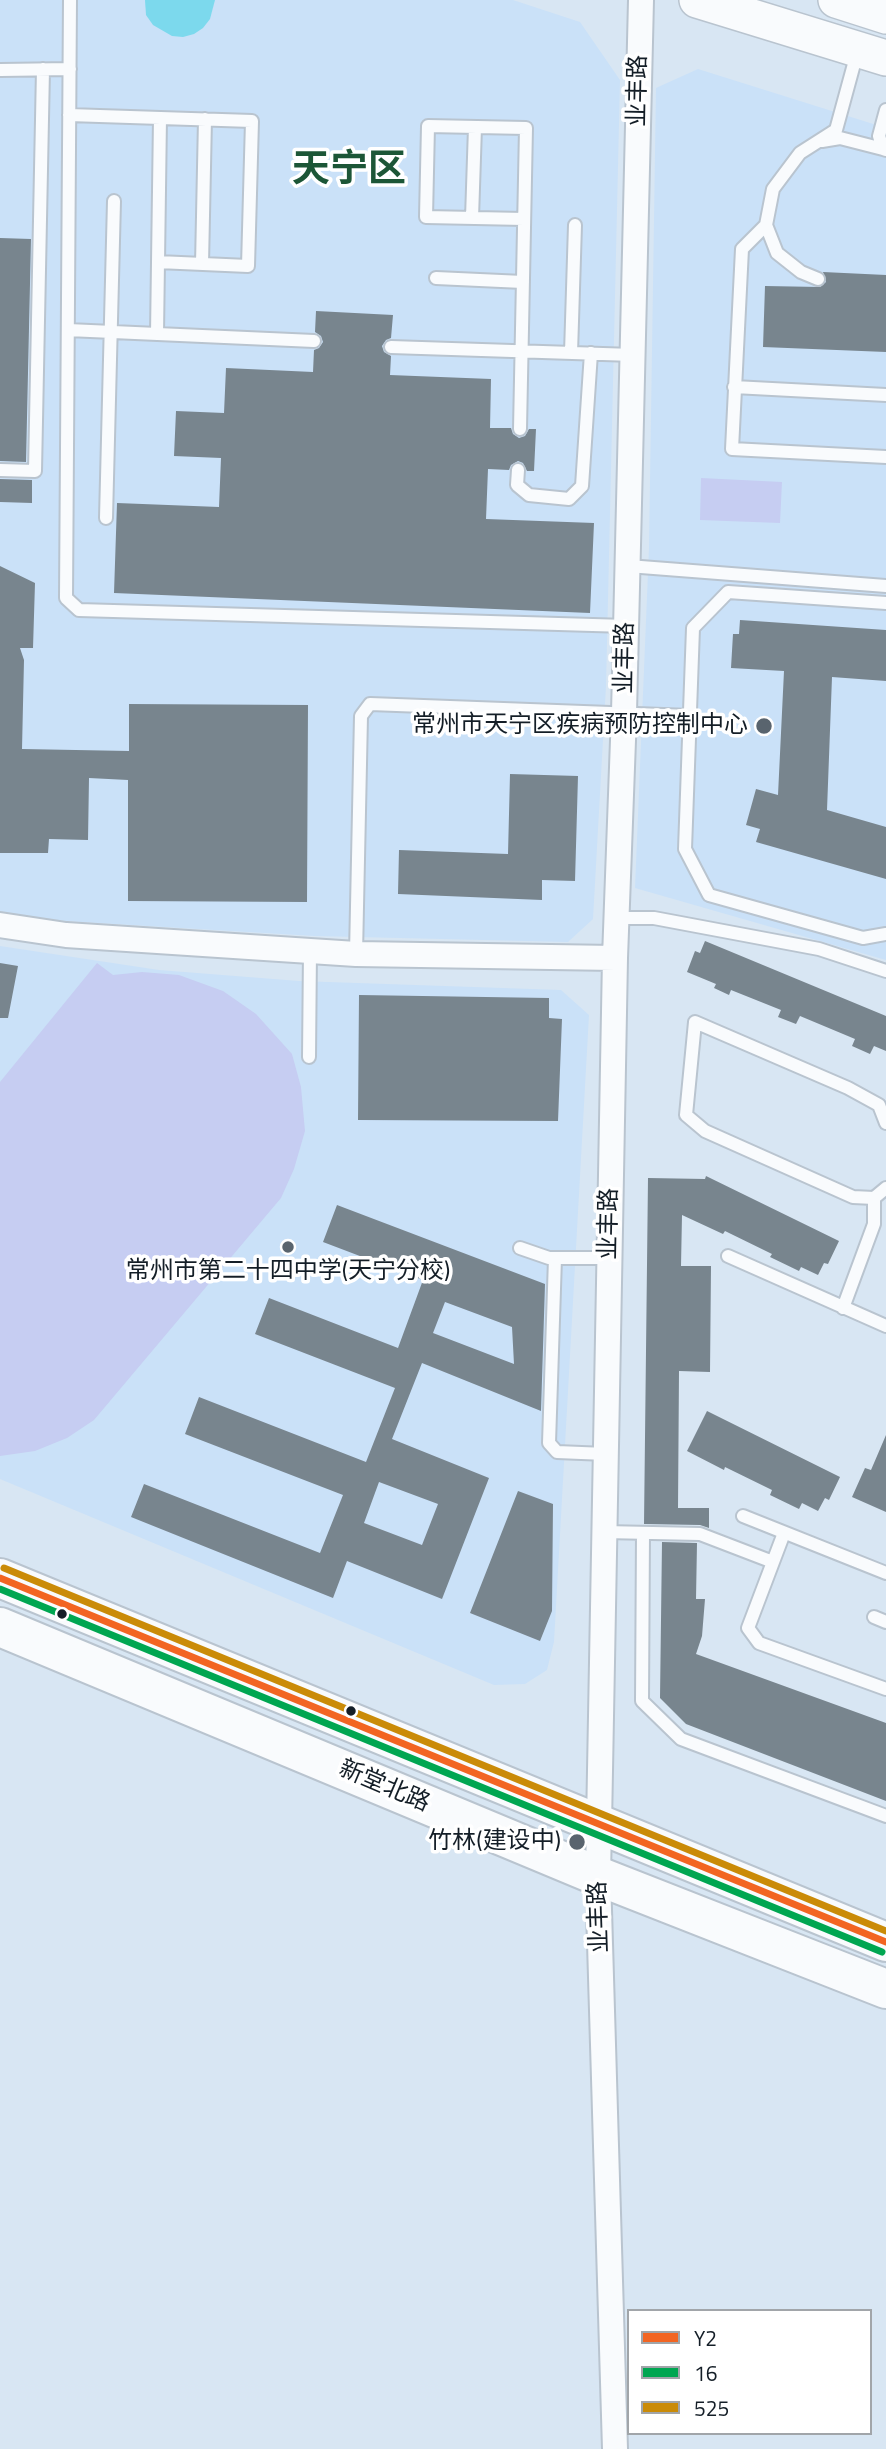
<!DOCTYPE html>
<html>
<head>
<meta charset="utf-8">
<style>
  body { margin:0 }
  #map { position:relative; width:886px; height:2449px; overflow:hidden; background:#d8e6f3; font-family:"Titillium Web",sans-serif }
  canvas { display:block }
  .legend { position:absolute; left:627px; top:2309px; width:245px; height:126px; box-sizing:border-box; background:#fff; border:2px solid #a1a5a9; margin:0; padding:9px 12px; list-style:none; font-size:21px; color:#141e27 }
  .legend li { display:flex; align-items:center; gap:14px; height:35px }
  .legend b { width:35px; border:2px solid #a1a5a9 }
</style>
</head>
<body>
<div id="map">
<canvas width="886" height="2449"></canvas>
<ul class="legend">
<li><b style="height:9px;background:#f26522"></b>Y2</li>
<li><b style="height:9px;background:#00a651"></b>16</li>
<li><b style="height:9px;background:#ca8b08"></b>525</li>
</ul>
</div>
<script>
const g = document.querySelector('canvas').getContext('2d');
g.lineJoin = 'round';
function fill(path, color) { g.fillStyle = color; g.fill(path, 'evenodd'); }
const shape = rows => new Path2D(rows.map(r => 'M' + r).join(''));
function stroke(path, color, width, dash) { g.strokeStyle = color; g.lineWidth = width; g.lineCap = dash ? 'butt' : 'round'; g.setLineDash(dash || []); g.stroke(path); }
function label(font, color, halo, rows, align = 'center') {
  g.font = font + ' "Titillium Web","Noto Sans SC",sans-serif'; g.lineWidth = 7; g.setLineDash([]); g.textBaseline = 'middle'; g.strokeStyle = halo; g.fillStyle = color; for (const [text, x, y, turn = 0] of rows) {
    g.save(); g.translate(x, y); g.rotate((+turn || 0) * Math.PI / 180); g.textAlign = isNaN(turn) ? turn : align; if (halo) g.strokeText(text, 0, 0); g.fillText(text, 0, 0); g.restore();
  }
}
fill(shape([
  [0,0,513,0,580,22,620,80,606,686,593,919,568,942,315,936,31,919,0,912],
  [698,69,886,128,886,960,635,888,649,548,656,88],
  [0,946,159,970,299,981,561,990,589,1015,554,1642,547,1670,525,1684,494,1685,0,1479]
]), '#cae1f8');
fill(shape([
  [701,478,782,482,780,523,700,520],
  [97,963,113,975,142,972,179,975,223,991,256,1014,292,1054,301,1087,305,1131,294,1169,281,1198,94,1420,67,1438,35,1451,0,1456,0,1082]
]), '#c6cdf2');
fill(shape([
  [145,0,215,0,210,19,203,28,194,34,183,37,172,36,153,25,146,15]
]), '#7cd9ed');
fill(shape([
  [0,238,31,239,26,462,0,461],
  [823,272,886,275,886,352,763,347,765,286,820,287,826,282],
  [316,311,393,315,391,338,386,340,382,346,384,352,391,356,390,375,491,379,490,428,511,428,513,434,519,438,525,436,529,429,536,429,534,471,527,471,523,463,518,461,511,465,509,470,488,469,486,519,594,523,590,613,114,593,117,503,219,507,221,458,174,456,176,411,224,413,226,368,313,372,314,350,319,348,323,342,321,336,315,332],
  [0,479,32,480,32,503,0,502],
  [0,566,35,583,33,648,20,648,24,660,22,749,129,751,129,704,308,705,307,902,128,901,128,780,89,778,88,840,49,839,48,853,0,853],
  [740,620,886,630,886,681,832,677,827,810,886,827,886,879,756,842,760,829,746,825,756,789,778,795,784,671,731,668,733,634,739,634],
  [510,774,578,776,575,881,542,880,542,900,398,894,399,850,508,854],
  [705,941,886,1016,886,1051,874,1046,870,1054,852,1046,855,1039,800,1016,796,1024,778,1017,781,1010,731,990,729,995,714,988,716,984,687,972,695,951,700,953],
  [0,963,18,966,8,1018,0,1018],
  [359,995,549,998,549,1018,562,1019,558,1121,358,1120],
  [706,1176,839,1241,828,1264,824,1263,818,1275,801,1267,799,1271,770,1257,772,1254,725,1231,723,1234,682,1215,681,1266,711,1266,710,1372,679,1371,678,1508,709,1508,709,1528,700,1525,644,1524,648,1178,705,1179],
  [337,1205,545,1284,541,1411,422,1363,392,1439,489,1478,442,1599,347,1561,333,1598,131,1517,144,1484,320,1553,343,1495,185,1434,199,1397,366,1462,395,1388,255,1334,269,1298,398,1348,423,1280,323,1242],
  [445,1302,512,1327,514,1364,433,1333],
  [379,1482,438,1504,422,1545,364,1523],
  [707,1411,840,1477,829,1500,825,1498,818,1511,802,1503,799,1509,770,1495,772,1490,725,1467,724,1470,687,1451],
  [886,1435,886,1512,852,1497,865,1468,871,1470],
  [518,1491,553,1504,552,1611,540,1641,470,1613],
  [662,1542,697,1543,696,1599,705,1599,702,1636,696,1654,886,1723,886,1801,686,1724,660,1698]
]), '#78858e');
const lane = shape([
  [70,0,66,598,79,610,627,626],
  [0,70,70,69],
  [886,110,879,136,883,149,886,150],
  [69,115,252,121,248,266,158,262],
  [822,141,840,138,883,149],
  [472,218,475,127],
  [766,225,742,249,732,449,886,457],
  [202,264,205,119],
  [436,278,523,282],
  [818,279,801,272,777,253,766,225,773,189,800,153,836,130,857,53],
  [68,330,314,341],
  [157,334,160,118],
  [391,347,633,355],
  [571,353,575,225],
  [734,387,886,395],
  [520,429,526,128,428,126,426,217,524,219],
  [0,470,35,471,43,69],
  [518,470,517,485,529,495,569,499,582,486,591,353],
  [106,518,114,201],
  [628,566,886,586],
  [886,603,728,592,693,628,685,849,709,895,863,938,886,934],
  [617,918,654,918,819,949,886,971],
  [356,954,361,716,370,704,690,716],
  [309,1057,310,951],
  [886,1123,879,1105,848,1088,695,1022,686,1115,705,1131,853,1197,874,1198,886,1188],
  [520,1248,549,1258,610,1258],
  [728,1256,886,1326],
  [555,1258,549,1443,557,1452,606,1454],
  [843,1308,874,1224,874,1198],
  [743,1516,886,1573],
  [604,1532,700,1534,773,1562],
  [643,1533,642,1701,681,1739,886,1816],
  [784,1533,748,1628,759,1643,886,1689],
  [874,1617,886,1622]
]);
const street = shape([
  [0,925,66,935,356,954,615,958],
  [615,2449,598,1876,599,1824,615,958,624,713,641,0]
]);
const secondary = shape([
  [697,0,886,58],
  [836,0,886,16]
]);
const primary = shape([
  [0,1578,886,1942],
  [0,1627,598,1876,886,1989]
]);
stroke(lane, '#b9c4cf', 16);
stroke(street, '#b9c4cf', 28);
stroke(secondary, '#b9c4cf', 38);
stroke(primary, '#b9c4cf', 42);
stroke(lane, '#f9fbfd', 12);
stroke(street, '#f9fbfd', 24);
stroke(secondary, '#f9fbfd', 35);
stroke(primary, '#f9fbfd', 38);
stroke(shape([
  [0,1578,886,1942]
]), '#f26522', 7);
stroke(shape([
  [0,1589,882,1952]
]), '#00a651', 7);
stroke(shape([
  [4,1568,886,1931]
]), '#ca8b08', 7);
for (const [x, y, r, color] of [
  [764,726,9,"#59646e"],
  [288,1247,7,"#59646e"],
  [62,1614,6,"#141e27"],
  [351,1711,6,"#141e27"],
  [577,1842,9,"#59646e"]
]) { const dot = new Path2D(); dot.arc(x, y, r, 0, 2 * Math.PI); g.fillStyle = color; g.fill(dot); stroke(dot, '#fff', 2.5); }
label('24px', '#141e27', '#fff', [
  ["业丰路",639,91,-89],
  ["业丰路",626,658,-89],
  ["业丰路",610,1224,-89],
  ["新堂北路",384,1787,23],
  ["业丰路",600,1917,-92]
]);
label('24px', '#141e27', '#fff', [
  ["常州市天宁区疾病预防控制中心",748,726],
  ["常州市第二十四中学(天宁分校)",288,1272,"center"],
  ["竹林(建设中)",561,1842]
], 'right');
label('bold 38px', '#1c5637', '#fff', [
  ["天宁区",349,172]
]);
</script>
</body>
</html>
